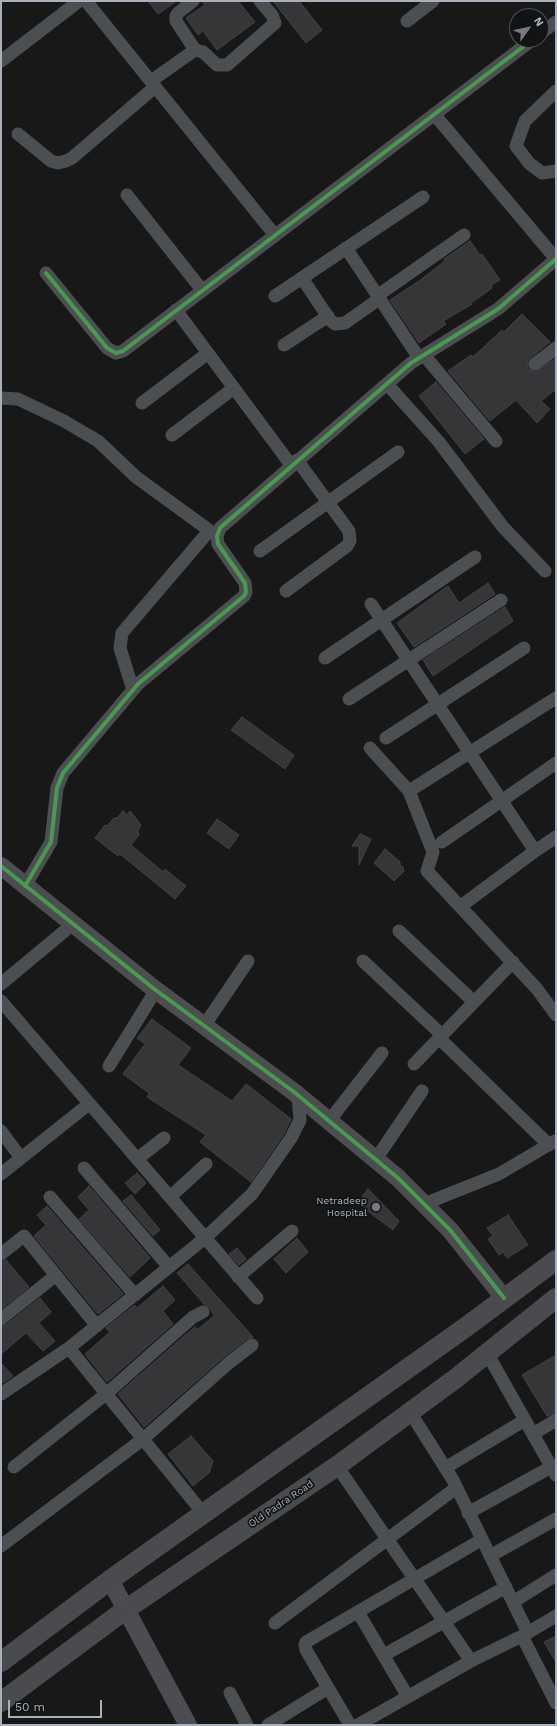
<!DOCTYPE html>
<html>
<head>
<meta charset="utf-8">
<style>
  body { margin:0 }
  #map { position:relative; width:557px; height:1726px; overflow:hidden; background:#181819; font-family:"Work Sans",sans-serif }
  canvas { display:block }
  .frame { position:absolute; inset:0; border:2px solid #a8b1bb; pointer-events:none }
  .north { position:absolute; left:509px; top:8px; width:40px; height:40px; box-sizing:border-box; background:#121315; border:1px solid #4e5257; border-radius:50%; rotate:57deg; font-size:11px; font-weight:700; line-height:16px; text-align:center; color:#a8b1bb }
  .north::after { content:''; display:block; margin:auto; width:14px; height:18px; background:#767b82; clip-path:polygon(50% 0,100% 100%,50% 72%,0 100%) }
  .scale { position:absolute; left:8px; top:1700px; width:94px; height:18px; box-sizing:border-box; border:2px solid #a8b1bb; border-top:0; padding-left:5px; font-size:12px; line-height:14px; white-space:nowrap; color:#a8b1bb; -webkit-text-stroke:3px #121315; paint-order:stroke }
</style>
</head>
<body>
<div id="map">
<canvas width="557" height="1726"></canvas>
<div class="frame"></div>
<div class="north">N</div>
<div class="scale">50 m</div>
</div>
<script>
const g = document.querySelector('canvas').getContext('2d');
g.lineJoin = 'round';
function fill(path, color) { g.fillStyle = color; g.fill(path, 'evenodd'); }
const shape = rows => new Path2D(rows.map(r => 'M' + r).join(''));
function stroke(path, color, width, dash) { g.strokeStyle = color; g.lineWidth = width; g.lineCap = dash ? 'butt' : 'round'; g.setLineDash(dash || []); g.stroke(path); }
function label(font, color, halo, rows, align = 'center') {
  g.font = font + ' "Work Sans",sans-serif'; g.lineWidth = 3.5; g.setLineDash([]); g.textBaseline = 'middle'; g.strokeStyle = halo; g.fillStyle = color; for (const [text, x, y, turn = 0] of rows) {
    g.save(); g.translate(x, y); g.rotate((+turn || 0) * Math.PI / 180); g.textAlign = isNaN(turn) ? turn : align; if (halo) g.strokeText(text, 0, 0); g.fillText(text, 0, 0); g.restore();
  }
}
const building = shape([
  [148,1,177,1,158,14,148,1],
  [202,1,238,1,255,22,217,50,203,31,198,35,186,18,205,5,202,1],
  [273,1,299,1,322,30,306,43,273,1],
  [470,241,480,255,482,254,500,280,491,285,492,288,471,303,472,304,443,321,446,324,419,343,390,300,419,281,445,261,444,259,470,241],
  [522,314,550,342,530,358,528,361,528,369,536,372,556,358,556,389,541,401,550,409,537,423,516,400,490,421,448,371,471,355,473,357,502,330,504,332,522,314],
  [436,382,484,439,465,454,419,396,436,382],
  [488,583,495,594,414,647,397,623,448,586,459,603,488,583],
  [505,607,513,621,433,676,423,660,505,607],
  [242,717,294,755,285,769,231,730,242,717],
  [123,811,127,815,130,811,141,825,138,831,139,835,131,845,163,872,165,869,186,886,175,899,120,854,118,856,95,838,105,825,107,826,114,818,117,818,123,811],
  [217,819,239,835,229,849,207,833,217,819],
  [360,834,371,839,359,865,359,846,352,846,360,834],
  [385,849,400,862,400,865,404,868,403,869,404,871,394,881,374,863,385,849],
  [152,1019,191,1048,178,1065,232,1101,246,1084,291,1119,284,1134,251,1182,200,1142,206,1135,147,1097,149,1093,123,1074,145,1044,137,1038,152,1019],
  [137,1173,146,1183,135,1194,125,1183,137,1173],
  [89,1186,150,1258,130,1277,79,1219,89,1210,78,1197,89,1186],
  [368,1189,399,1221,393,1230,357,1203,368,1189],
  [131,1195,160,1230,153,1236,123,1201,131,1195],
  [47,1206,123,1294,98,1314,34,1236,46,1225,37,1215,47,1206],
  [508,1215,528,1245,507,1258,503,1252,499,1255,488,1239,493,1236,487,1228,508,1215],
  [297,1238,308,1252,286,1273,274,1259,297,1238],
  [237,1248,246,1259,239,1265,229,1254,237,1248],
  [6,1260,29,1287,1,1309,1,1262,6,1260],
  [188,1264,253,1337,247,1339,225,1356,144,1427,118,1394,184,1336,195,1327,197,1330,214,1316,210,1308,204,1304,177,1273,188,1264],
  [163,1286,175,1300,163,1311,173,1324,107,1382,85,1354,110,1332,106,1328,135,1305,137,1308,163,1286],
  [40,1298,51,1312,39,1323,55,1341,43,1351,26,1333,1,1354,1,1327,6,1325,40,1298],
  [556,1355,556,1412,547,1416,522,1375,556,1355],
  [1,1363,13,1376,1,1384,1,1363],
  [191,1436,213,1461,209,1473,193,1486,168,1454,191,1436],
  [556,1636,556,1662,544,1642,556,1636]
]);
fill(building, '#363638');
stroke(building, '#414345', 1);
stroke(shape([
  [86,1,274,234],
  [193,1,179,12,176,16,176,21,195,50],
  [407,21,433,1],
  [541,33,556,22],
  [1,61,79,1],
  [151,81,195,50,203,52,217,65,227,65,275,23,272,15,260,1],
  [556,91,525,121,516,146,529,163,542,173,556,171],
  [434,114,556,259],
  [18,134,51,161,58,163,66,161,72,158,155,87],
  [127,195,202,290],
  [346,248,419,358],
  [46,273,107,348,116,353,123,351,532,40],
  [302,278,330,320,335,324,345,323,379,299],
  [275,296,423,197],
  [377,296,464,235],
  [176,310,291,465],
  [284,345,328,316],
  [424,355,496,441],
  [535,364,556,348],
  [387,384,439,442,503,527,545,571],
  [1,398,18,399,64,421,98,441,136,477,217,536],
  [142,403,208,353],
  [172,435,234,388],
  [260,551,398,452],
  [286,591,347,546,350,541,349,531,297,460],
  [371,604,535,851,461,906],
  [325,658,475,557],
  [133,690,120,648,122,633,209,531],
  [349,699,501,600],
  [386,738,524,648],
  [370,748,409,791,433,852,427,871,537,989,556,1015],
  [409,791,556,698],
  [442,842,556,763],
  [535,851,556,837],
  [25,886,51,842,57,788,63,773,138,684,244,596,246,592,245,583,218,544,217,536,220,528,411,363,498,309,556,259],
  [399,931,474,1002],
  [363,961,442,1035],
  [1,984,73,924],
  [1,1001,257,1298],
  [204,1026,248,961],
  [439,1038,549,1145],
  [414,1064,513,962],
  [109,1066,156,990],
  [329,1121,382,1053],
  [1,1131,21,1158],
  [137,1159,164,1138],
  [376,1159,422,1091],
  [84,1168,169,1267],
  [1,1174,89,1104],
  [50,1197,135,1295],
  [170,1197,206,1164],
  [424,1204,499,1174,555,1141],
  [1,1254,24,1236,97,1326],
  [238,1277,292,1231],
  [1,1319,55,1276],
  [487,1353,556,1475],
  [1,1394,69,1348],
  [410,1412,453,1480,528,1633],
  [533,1434,556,1420],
  [337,1466,471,1661],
  [14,1467,106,1394,193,1317,203,1312],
  [445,1468,525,1420],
  [203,1513,69,1348,205,1238,252,1194,291,1138,300,1120,298,1096],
  [468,1513,551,1467],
  [1,1546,143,1439,230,1362,252,1345],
  [490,1556,556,1519],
  [513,1602,556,1575],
  [358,1612,408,1697],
  [275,1623,456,1488],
  [522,1636,556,1703],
  [384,1655,506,1587],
  [230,1693,247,1725],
  [268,1725,328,1688],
  [350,1725,306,1650,305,1645,306,1642,481,1540],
  [358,1725,471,1661,522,1636,556,1616]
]), '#4c4f52', 13);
stroke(shape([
  [1,866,153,988,294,1092,398,1178,450,1230,504,1298],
  [110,1580,188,1725]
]), '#4b4d50', 18);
stroke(shape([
  [1,1662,110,1580,466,1327,556,1260],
  [1,1702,125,1610,337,1466,455,1379,556,1298]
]), '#4a4b4e', 20);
stroke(shape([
  [46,273,107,348,116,353,123,351,532,40],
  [1,866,153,988,294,1092,398,1178,450,1230,504,1298],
  [25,886,51,842,57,788,63,773,138,684,244,596,246,592,245,583,218,544,217,536,220,528,411,363,498,309,556,259]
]), '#469c4c', 4);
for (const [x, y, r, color] of [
  [376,1207,5,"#767b82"]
]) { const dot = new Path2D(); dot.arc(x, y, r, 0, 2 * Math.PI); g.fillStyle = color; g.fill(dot); stroke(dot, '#121315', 1.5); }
label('10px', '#a8b1bb', '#121315', [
  ["Netradeep",367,1201],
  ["Hospital",367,1213]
], 'right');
label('10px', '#a8b1bb', '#121315', [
  ["Old Padra Road",281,1504,-34]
]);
</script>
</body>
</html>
